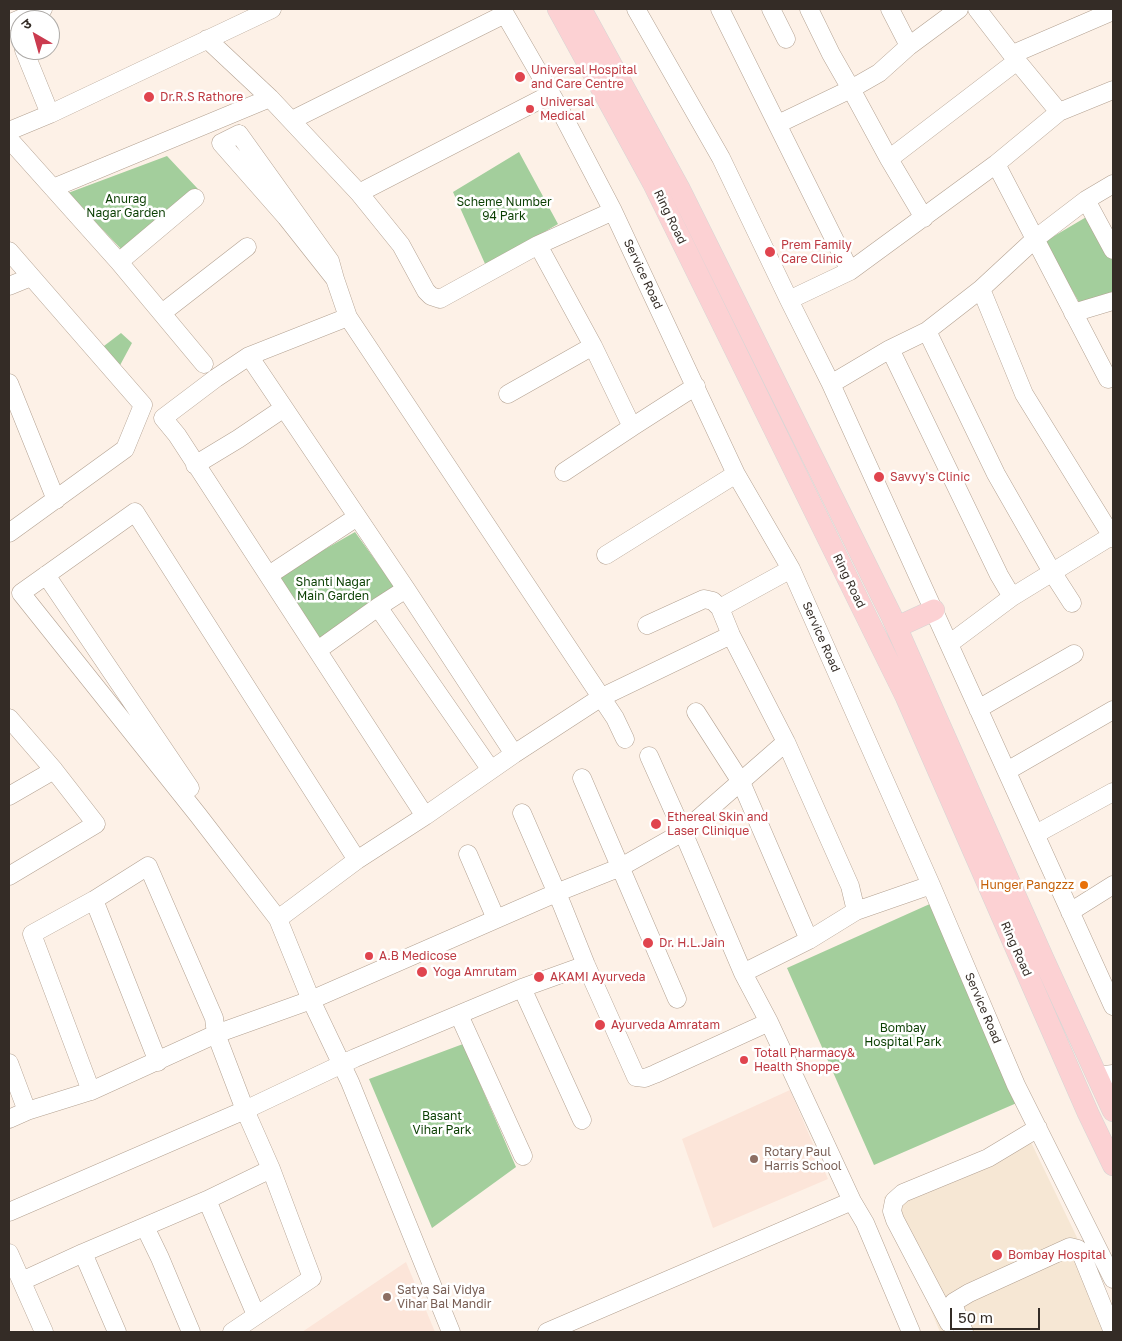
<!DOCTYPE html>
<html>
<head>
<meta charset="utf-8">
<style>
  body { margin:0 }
  #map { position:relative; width:1122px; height:1341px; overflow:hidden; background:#fdf1e7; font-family:"Golos Text","Noto Sans Devanagari",sans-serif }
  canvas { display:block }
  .frame { position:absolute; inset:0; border:10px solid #342c26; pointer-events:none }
  .north { position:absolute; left:10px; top:10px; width:50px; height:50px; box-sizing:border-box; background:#fff; border:1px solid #aeaba8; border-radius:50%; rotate:322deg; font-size:14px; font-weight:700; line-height:20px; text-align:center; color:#342c26 }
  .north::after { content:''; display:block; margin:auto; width:18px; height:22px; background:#cb3b4f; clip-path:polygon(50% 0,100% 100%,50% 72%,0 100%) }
  .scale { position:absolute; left:950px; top:1308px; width:90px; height:22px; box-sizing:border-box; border:2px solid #342c26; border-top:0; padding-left:6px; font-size:15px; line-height:18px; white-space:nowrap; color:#342c26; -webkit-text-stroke:4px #fff; paint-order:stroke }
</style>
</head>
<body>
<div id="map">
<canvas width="1122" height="1341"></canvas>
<div class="frame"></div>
<div class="north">उ</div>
<div class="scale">50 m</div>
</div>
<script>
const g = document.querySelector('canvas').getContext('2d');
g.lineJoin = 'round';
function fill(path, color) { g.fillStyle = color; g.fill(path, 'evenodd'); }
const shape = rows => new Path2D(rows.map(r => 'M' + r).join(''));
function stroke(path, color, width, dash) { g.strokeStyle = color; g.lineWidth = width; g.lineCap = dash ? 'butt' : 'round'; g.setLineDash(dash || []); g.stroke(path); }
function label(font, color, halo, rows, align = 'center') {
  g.font = font + ' "Golos Text",sans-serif'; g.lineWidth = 5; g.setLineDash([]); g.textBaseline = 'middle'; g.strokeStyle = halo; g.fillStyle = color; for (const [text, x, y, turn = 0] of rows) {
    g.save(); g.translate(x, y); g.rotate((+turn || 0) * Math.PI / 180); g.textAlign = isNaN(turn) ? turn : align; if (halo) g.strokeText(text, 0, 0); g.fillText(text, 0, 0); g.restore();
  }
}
fill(shape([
  [790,1090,828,1179,713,1228,682,1139],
  [406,1262,435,1332,302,1332]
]), '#fce5d9');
fill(shape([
  [1027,1134,1113,1312,1113,1332,940,1332,884,1197]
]), '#f6e7d4');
fill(shape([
  [519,152,558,224,486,266,453,192],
  [167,156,198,189,122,250,68,193],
  [1088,216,1113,260,1113,291,1083,309,1044,242],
  [121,333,132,343,118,369,100,349],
  [355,532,399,593,322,642,278,576],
  [932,903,1019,1102,874,1165,787,968],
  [463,1044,516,1167,432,1228,369,1079]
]), '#a3ce9c');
const minor = shape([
  [502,9,558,106,613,211,736,474,791,569,931,885,1016,1085,1113,1279],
  [636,9,721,158,789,300,831,384,1113,1006],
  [720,9,850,271],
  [771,9,786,39],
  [809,9,831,54,851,89,879,73,909,46],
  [890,9,909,46,959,9],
  [13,22,43,9],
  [207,39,270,98,359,193,551,94],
  [24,50,50,114],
  [1013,54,1113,11],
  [1017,61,1059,112],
  [292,120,505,14],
  [778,124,851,89,889,159,924,218],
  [9,131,50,114,272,9],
  [239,134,330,261,335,279,286,217,221,143,239,134],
  [9,139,119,262,204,364],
  [889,159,1017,61,977,9],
  [996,164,1108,379],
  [53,188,270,98],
  [359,193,401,245,426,291,431,296,440,299,538,245,613,211],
  [1086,200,1113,184],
  [538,245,593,346,632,427,696,386],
  [9,251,143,405,125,449,9,533],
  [119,262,195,198],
  [335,279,348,317,615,718,625,739],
  [9,286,31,277],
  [981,289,1024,394,1113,538],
  [789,300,850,271,996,164,1059,112,1113,90],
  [162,313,247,247],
  [1073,313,1113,301],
  [348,317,249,356,216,378,163,418,177,435,425,816],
  [927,331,996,474,1052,572,1072,603],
  [890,349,999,575,1012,597],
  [249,356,406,589,514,754],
  [9,383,56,500],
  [831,384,890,349,927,331,981,289,1035,239,1086,200,1113,250],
  [508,394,593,346],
  [195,465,238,439,284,408],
  [564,472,632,427],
  [606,555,736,474],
  [791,569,720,608,731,635,786,742,683,832,743,973,769,1022,852,1201,865,1223,911,1332],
  [46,575,190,788],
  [269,575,357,517],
  [378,607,406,589],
  [647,625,704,599,713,601,720,608],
  [949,644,1012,597,1113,535],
  [318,650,378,607,491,770],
  [978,709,1074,654],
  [696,712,741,782,809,940],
  [9,718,54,770],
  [786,742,850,886,856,911],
  [1007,771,1113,710],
  [582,778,677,999],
  [9,796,54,770,96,824,9,876],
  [522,813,562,905,586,965,636,1077,645,1078,655,1074,769,1022],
  [1036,834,1113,792],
  [468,854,496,919],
  [357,860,135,512,21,593,198,815,278,919,311,1000,350,1082,451,1332],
  [94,900,158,1062],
  [1070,912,1113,885],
  [278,919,357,860,425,816,514,754,600,698,731,635],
  [743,973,809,940,856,911,931,885],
  [522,988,582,1120],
  [459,1015,523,1156],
  [9,1063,27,1111],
  [1097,1076,1113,1074],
  [91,1091,32,934,94,900,148,866,214,1018,216,1034,245,1110,271,1169,312,1278,232,1332],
  [9,1119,27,1111,91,1091,216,1034,311,1000,556,893,621,867,683,832,649,756],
  [207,1200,256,1315],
  [9,1212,245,1110,355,1058,522,988,586,965],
  [145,1227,160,1258,191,1332],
  [9,1253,44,1332],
  [83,1253,117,1332],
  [22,1281,83,1253,207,1200,271,1169],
  [949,1323,895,1220,892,1211,894,1201,903,1193,988,1158,1038,1128],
  [547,1332,852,1201],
  [964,1332,955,1309,954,1302,969,1293,1070,1247,1078,1249,1081,1253,1113,1332]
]);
const major = shape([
  [558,9,653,183,906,697,1088,1113,1113,1165],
  [581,9,679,188,891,615,1043,958,1113,1111],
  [897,627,934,610]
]);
stroke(minor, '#b3a191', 19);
stroke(major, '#d6d5d4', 22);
stroke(minor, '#fff', 18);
stroke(major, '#fcd1d3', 21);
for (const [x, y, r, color] of [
  [520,77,6,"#e0444e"],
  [149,97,6,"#e0444e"],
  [530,109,5,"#e0444e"],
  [770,252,6,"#e0444e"],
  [879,477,6,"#e0444e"],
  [656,824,6,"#e0444e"],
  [1084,885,5,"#e8710a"],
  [648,943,6,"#e0444e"],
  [369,956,5,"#e0444e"],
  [422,972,6,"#e0444e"],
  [539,977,6,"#e0444e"],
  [600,1025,6,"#e0444e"],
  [744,1060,5,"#e0444e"],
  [754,1159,5,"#8d6e63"],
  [997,1255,6,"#e0444e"],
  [387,1297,5,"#8d6e63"]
]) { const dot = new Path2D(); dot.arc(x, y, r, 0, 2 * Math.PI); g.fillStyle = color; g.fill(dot); stroke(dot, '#fff', 2); }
label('12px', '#be3a42', '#fff', [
  ["Universal Hospital",531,70],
  ["and Care Centre",531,84],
  ["Dr.R.S Rathore",160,97],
  ["Universal",540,102],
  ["Medical",540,116],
  ["Prem Family",781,245],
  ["Care Clinic",781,259],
  ["Savvy's Clinic",890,477],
  ["Ethereal Skin and",667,817],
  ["Laser Clinique",667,831],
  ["Dr. H.L.Jain",659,943],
  ["A.B Medicose",379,956],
  ["Yoga Amrutam",433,972],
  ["AKAMI Ayurveda",550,977],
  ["Ayurveda Amratam",611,1025],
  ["Totall Pharmacy&",754,1053],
  ["Health Shoppe",754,1067],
  ["Bombay Hospital",1008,1255]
], 'left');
label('12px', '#0b3f03', '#fff', [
  ["Anurag",126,199],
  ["Nagar Garden",126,213],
  ["Scheme Number",504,202],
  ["94 Park",504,216],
  ["Shanti Nagar",333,582],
  ["Main Garden",333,596],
  ["Bombay",903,1028],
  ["Hospital Park",903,1042],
  ["Basant",442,1116],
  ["Vihar Park",442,1130]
]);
label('12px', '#342c26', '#fff', [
  ["Ring Road",670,217,64],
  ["Service Road",643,274,65],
  ["Ring Road",849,581,64],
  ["Service Road",821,637,66],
  ["Ring Road",1016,949,66],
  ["Service Road",983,1008,67]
]);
label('12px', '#c56008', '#fff', [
  ["Hunger Pangzzz",1074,885]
], 'right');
label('12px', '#785e54', '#fff', [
  ["Rotary Paul",764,1152],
  ["Harris School",764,1166],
  ["Satya Sai Vidya",397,1290],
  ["Vihar Bal Mandir",397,1304]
], 'left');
</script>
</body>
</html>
